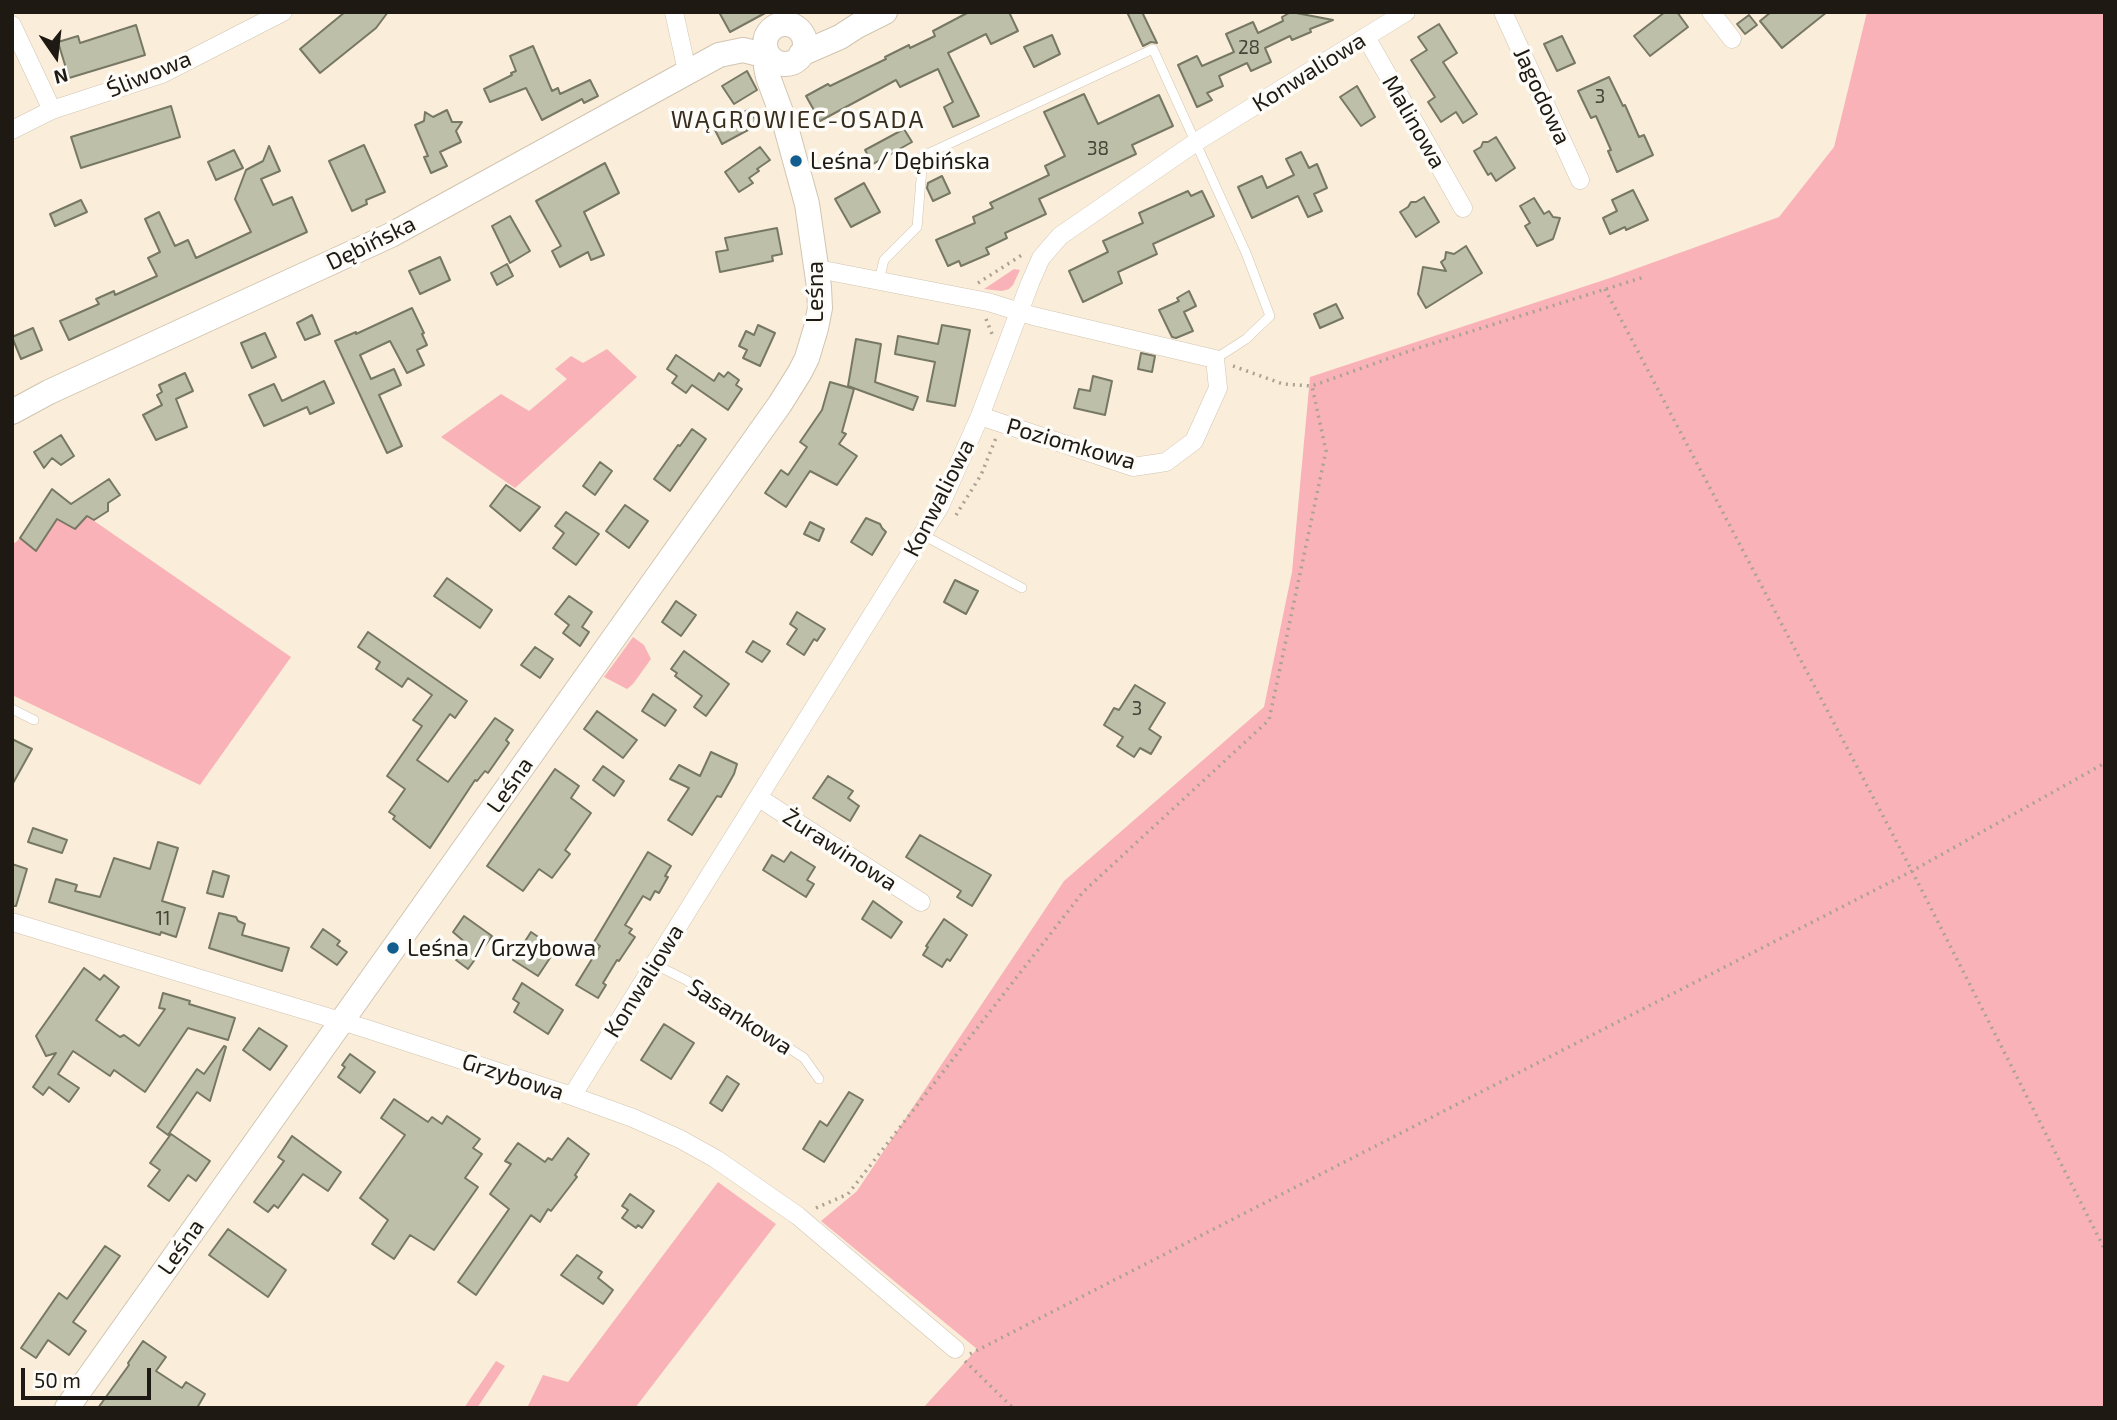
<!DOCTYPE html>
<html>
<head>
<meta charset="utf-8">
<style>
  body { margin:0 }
  #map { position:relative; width:2117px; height:1420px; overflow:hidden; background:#faedd9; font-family:"Exo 2",sans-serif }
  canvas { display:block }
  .frame { position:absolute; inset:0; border:14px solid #1e1a13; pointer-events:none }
  .north { position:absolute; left:21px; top:21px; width:70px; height:70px; -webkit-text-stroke:5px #fefcf8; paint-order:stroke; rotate:166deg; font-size:19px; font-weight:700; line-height:28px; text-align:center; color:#1e1a13 }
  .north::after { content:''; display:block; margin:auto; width:24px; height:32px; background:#1e1a13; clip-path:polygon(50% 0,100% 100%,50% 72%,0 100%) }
  .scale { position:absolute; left:21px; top:1368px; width:130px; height:32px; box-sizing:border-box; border:4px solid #1e1a13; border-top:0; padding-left:9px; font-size:21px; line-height:24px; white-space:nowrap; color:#1e1a13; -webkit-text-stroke:5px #fefcf8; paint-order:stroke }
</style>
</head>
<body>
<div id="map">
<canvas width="2117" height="1420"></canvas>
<div class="frame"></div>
<div class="north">N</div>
<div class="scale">50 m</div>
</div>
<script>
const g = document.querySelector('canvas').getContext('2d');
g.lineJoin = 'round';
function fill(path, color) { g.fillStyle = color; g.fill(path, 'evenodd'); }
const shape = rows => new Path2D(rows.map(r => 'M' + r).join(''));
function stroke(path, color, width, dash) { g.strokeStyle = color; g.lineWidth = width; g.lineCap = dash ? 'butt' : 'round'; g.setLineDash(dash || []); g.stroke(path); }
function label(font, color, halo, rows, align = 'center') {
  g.font = font + ' "Exo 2",sans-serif'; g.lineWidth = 7; g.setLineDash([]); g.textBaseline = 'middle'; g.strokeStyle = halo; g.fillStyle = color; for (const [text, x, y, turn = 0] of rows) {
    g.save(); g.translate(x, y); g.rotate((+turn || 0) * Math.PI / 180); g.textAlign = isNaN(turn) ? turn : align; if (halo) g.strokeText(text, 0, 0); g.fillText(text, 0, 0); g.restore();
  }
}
fill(shape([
  [1867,12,2105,12,2105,1408,923,1408,977,1349,821,1221,857,1191,1064,881,1264,707,1292,572,1310,377,1610,278,1779,217,1834,147],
  [1014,269,1020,270,1013,285,1009,289,1002,291,984,289],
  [607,349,637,377,515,488,441,437,501,394,529,411,567,379,555,369,571,356,583,363],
  [87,516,291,657,200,785,12,695,12,541,15,543,20,538,36,550,57,519],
  [633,637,644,645,651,659,633,684,627,689,604,677],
  [718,1182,776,1224,635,1408,527,1408,543,1375,568,1382],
  [496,1361,505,1366,477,1408,464,1408]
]), '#f9b3b8');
const building = shape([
  [345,12,388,12,376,28,320,73,300,49,345,12],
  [719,12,767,12,730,32,719,12],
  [969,12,1009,12,1018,31,991,44,986,34,948,53,979,116,953,127,944,107,953,102,938,69,900,87,896,80,820,121,806,96,828,84,830,86,886,59,885,57,909,45,910,48,935,36,933,31,969,12],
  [1127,12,1142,12,1157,43,1151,42,1143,46,1127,12],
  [1291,12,1333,20,1310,29,1311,32,1292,40,1290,36,1265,48,1271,62,1251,71,1247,63,1219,76,1223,86,1207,93,1212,100,1197,107,1178,65,1197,56,1202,66,1234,52,1226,34,1253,22,1258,33,1283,21,1282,17,1291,12],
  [1665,12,1677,12,1688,27,1650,56,1634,36,1665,12],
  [1771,12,1827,12,1782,48,1760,21,1771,12],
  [1749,15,1757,25,1745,34,1737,24,1749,15],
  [1439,24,1457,53,1443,62,1477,114,1463,123,1456,112,1441,122,1428,102,1435,97,1411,60,1427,50,1418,37,1439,24],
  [136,25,145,55,69,78,58,42,78,36,80,43,136,25],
  [1052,35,1060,54,1034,67,1024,47,1052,35],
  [1562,36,1575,63,1557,71,1544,44,1562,36],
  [533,46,552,91,558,88,560,94,590,80,598,96,584,103,582,99,542,120,526,88,490,102,484,89,512,75,511,73,516,71,510,56,533,46],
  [747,71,757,90,734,104,722,86,747,71],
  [1609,77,1623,106,1625,105,1639,137,1644,135,1653,155,1617,172,1608,151,1611,150,1596,116,1591,118,1578,91,1609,77],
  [1357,86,1375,117,1361,126,1340,97,1357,86],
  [1084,94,1098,124,1159,95,1173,126,1132,145,1136,154,1039,199,1046,214,1005,233,1007,238,986,248,989,254,961,266,959,261,948,266,936,240,975,223,973,217,993,208,990,203,1049,175,1045,166,1065,156,1044,112,1084,94],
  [171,106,180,137,81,168,71,137,171,106],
  [750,109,757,123,747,128,748,130,722,144,714,128,750,109],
  [447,110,452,122,462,122,456,131,461,142,440,152,447,166,431,173,424,157,428,156,415,125,424,121,425,112,433,117,447,110],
  [904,129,912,142,873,164,865,150,904,129],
  [1496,137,1515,168,1496,181,1491,173,1488,175,1474,151,1481,147,1483,142,1488,142,1496,137],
  [364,145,385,192,366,200,367,204,352,211,329,161,364,145],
  [269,146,280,171,261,179,273,205,292,197,307,232,69,340,60,321,99,304,96,299,114,291,115,295,157,276,148,258,160,252,145,219,159,212,175,246,188,240,196,258,251,232,235,199,246,170,263,161,269,146],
  [760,147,770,160,757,169,759,171,749,178,753,183,739,192,725,172,760,147],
  [234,150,243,168,216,180,208,162,234,150],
  [1301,152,1309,168,1317,164,1327,188,1314,194,1322,211,1308,217,1298,196,1252,218,1238,187,1262,176,1267,188,1294,175,1286,159,1301,152],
  [605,163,619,193,584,212,604,255,591,260,588,252,560,267,552,251,561,246,536,201,605,163],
  [942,176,950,193,933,201,927,188,928,183,942,176],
  [864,183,880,212,851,227,835,199,864,183],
  [1633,190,1648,220,1626,230,1625,227,1610,234,1603,218,1617,211,1612,200,1633,190],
  [1188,191,1191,196,1202,191,1214,216,1153,244,1157,254,1118,272,1122,283,1083,302,1069,271,1108,252,1103,241,1143,223,1139,213,1188,191],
  [1424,197,1439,222,1416,237,1400,212,1408,207,1411,202,1416,202,1424,197],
  [1534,198,1544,214,1549,211,1553,217,1560,218,1553,239,1537,246,1525,226,1530,223,1520,206,1534,198],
  [81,200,87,212,55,226,50,214,81,200],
  [510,216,530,251,510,263,492,226,510,216],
  [777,228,782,254,772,256,773,261,720,272,716,252,728,250,725,238,777,228],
  [1466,246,1482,273,1426,308,1418,294,1423,267,1446,271,1441,262,1445,259,1446,252,1454,254,1466,246],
  [440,257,450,280,420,294,409,271,440,257],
  [507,264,513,276,497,285,491,273,507,264],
  [1189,291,1196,306,1184,312,1193,331,1176,338,1172,337,1159,310,1179,301,1177,298,1189,291],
  [1336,304,1343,318,1320,328,1314,314,1336,304],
  [412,308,424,333,422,334,427,345,417,350,424,365,407,373,390,341,360,355,371,379,394,369,401,385,379,395,402,446,387,453,335,341,356,332,356,334,412,308],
  [312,315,320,334,305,340,297,323,312,315],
  [758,325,775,333,760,366,743,358,747,350,739,346,746,331,754,335,758,325],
  [942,325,970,330,955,406,927,401,935,362,895,354,898,336,938,344,942,325],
  [33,328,42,350,21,359,12,337,33,328],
  [265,333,276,357,252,368,241,343,265,333],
  [856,339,881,344,875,382,918,397,913,410,848,386,856,339],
  [1141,353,1155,356,1152,372,1138,369,1141,353],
  [676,355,714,381,719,373,724,377,728,372,739,380,736,385,742,389,728,410,692,385,686,393,672,383,677,376,667,369,676,355],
  [185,373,193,391,176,399,187,427,156,440,143,415,162,405,157,395,162,392,159,385,185,373],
  [1093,376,1112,381,1105,415,1074,408,1079,389,1090,391,1093,376],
  [324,381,334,403,310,414,307,407,264,426,249,395,274,384,282,401,324,381],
  [830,382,854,389,842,432,846,434,839,444,857,456,837,485,810,471,786,507,765,493,781,470,788,475,807,447,800,442,822,410,830,382],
  [692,429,706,439,670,491,654,479,678,445,680,446,692,429],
  [61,435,74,456,61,465,52,458,44,468,34,452,61,435],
  [600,462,612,471,595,495,583,486,600,462],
  [109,479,120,495,108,503,108,511,94,520,87,516,75,529,57,519,36,551,20,538,52,489,71,504,109,479],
  [506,485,540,507,520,531,490,506,506,485],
  [625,505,648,521,629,548,606,531,625,505],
  [566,512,599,534,576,565,553,548,564,533,555,526,566,512],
  [866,518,880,524,882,528,886,532,872,555,851,542,866,518],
  [810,522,824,529,819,541,804,534,810,522],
  [447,578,492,610,480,628,434,596,447,578],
  [955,580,978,591,966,614,944,602,955,580],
  [569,596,592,612,582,627,589,632,580,646,563,633,569,625,555,614,569,596],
  [676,601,696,615,681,636,662,622,676,601],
  [797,612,825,629,817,641,814,639,804,655,787,644,797,629,790,624,797,612],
  [368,632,467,701,455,718,450,714,417,760,448,782,495,718,513,730,506,740,509,743,488,773,485,771,477,781,475,780,430,848,393,819,395,816,389,812,405,789,387,776,422,726,413,720,432,695,408,678,402,687,376,669,380,662,358,647,368,632],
  [753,641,770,651,762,662,746,652,753,641],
  [535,647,553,659,540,678,521,665,535,647],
  [684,651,729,684,706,716,694,707,702,696,675,676,677,673,671,669,684,651],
  [1135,685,1165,703,1149,729,1161,737,1151,754,1140,748,1134,757,1117,746,1123,737,1104,725,1114,708,1119,710,1135,685],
  [653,694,676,710,665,726,642,711,653,694],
  [597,711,637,740,623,758,584,729,597,711],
  [12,739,32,749,12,785,12,739],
  [711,752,737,764,734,774,721,797,717,796,692,835,668,820,689,788,670,779,679,765,700,776,711,752],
  [603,766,624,781,614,796,593,780,603,766],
  [555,769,579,786,571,798,591,813,565,850,570,854,552,878,539,869,523,891,487,866,555,769],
  [828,776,853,791,848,798,859,806,850,821,813,798,828,776],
  [33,828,67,840,62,853,28,842,33,828],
  [920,835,991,875,972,906,957,897,961,891,906,857,920,835],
  [158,842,178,848,162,901,185,908,176,937,161,932,160,935,49,902,56,879,77,885,75,891,100,897,114,858,150,869,158,842],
  [648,852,671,866,665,876,668,877,659,893,655,891,650,900,643,896,625,925,632,929,629,933,635,937,619,961,617,960,603,983,606,985,598,998,576,985,600,946,594,942,648,852],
  [791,852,815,867,807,880,814,884,806,897,763,870,772,855,784,862,791,852],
  [12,864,27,869,16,906,12,906,12,864],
  [213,871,229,876,223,897,207,893,213,871],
  [873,901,902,922,891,938,862,919,873,901],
  [219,913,236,917,238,921,245,924,242,935,289,948,282,971,209,948,219,913],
  [464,916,492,936,468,969,456,960,467,944,453,932,464,916],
  [944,919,967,935,950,961,947,959,942,967,923,955,928,947,926,946,944,919],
  [323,929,340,941,337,945,347,952,337,965,311,947,323,929],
  [531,932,556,949,538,976,513,960,531,932],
  [84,968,100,980,104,975,119,987,96,1020,120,1037,124,1035,139,1046,165,1009,159,1008,163,993,190,1001,189,1004,235,1018,228,1040,188,1028,145,1092,114,1070,110,1076,73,1051,58,1074,79,1088,69,1102,49,1087,43,1095,33,1087,56,1053,46,1056,36,1036,84,968],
  [522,983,563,1010,548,1034,514,1012,519,1003,513,999,522,983],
  [664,1024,694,1043,671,1079,641,1060,664,1024],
  [259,1028,287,1046,270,1070,243,1050,259,1028],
  [224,1046,226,1047,210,1101,197,1092,168,1135,157,1127,197,1069,204,1074,224,1046],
  [350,1054,375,1072,360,1093,338,1077,345,1067,342,1065,350,1054],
  [727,1076,739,1084,722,1111,710,1103,727,1076],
  [849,1092,863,1100,824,1162,803,1149,820,1121,827,1126,849,1092],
  [394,1099,428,1122,432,1117,442,1124,447,1116,480,1139,473,1148,482,1154,465,1178,478,1187,434,1250,410,1235,394,1259,372,1244,388,1220,360,1198,405,1135,381,1118,394,1099],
  [171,1134,210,1161,196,1181,188,1175,169,1201,148,1186,160,1170,150,1163,171,1134],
  [292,1136,341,1172,328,1191,303,1174,278,1208,274,1205,268,1212,254,1202,284,1161,278,1157,292,1136],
  [568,1138,589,1154,575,1175,577,1177,551,1211,548,1209,540,1222,531,1215,476,1295,458,1282,509,1209,490,1194,511,1164,505,1161,518,1143,545,1162,548,1158,552,1160,568,1138],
  [630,1194,654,1211,642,1228,638,1225,636,1228,622,1218,628,1210,622,1206,630,1194],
  [228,1229,286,1270,268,1297,209,1255,228,1229],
  [105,1246,120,1256,73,1322,86,1331,69,1355,48,1340,36,1358,21,1348,59,1293,67,1299,105,1246],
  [577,1255,602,1272,598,1278,613,1290,603,1304,561,1275,577,1255],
  [143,1341,166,1357,156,1371,182,1388,186,1382,205,1394,197,1408,98,1408,129,1365,128,1363,143,1341]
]);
fill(building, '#bdbfa9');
stroke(building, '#767864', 2);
const lane = shape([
  [879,280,884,260,917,227,923,156,1153,49,1246,253,1270,316,1246,339,1215,359],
  [923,535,1022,588],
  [12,709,34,720],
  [654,964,686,980,804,1058,819,1079]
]);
const street = shape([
  [674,12,687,71],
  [1503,12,1580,180],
  [1711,12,1732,39],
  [12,25,52,110],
  [1366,37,1463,208],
  [12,130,52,110,162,74,283,12],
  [818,269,988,302,1033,316,1215,359,1218,388,1194,441,1166,462,1133,467,980,416],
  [759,798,921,902],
  [12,922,364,1028,572,1096,633,1118,680,1139,716,1159,798,1216,955,1349],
  [572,1096,940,506,980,416,1030,283,1041,258,1060,236,1196,142,1406,12]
]);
const secondary = shape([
  '765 44a20 20 0 1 1 40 0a20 20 0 1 1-40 0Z',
  [801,54,840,37,857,26,885,12],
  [12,412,49,392,391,235,719,55,743,50,768,56],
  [67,1408,780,404,800,372,807,358,816,328,820,308,819,287,807,204,784,120,768,77,766,67,768,56]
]);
stroke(lane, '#d1c5b1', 10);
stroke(street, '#d1c5b1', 19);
stroke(secondary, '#d1c5b1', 26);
stroke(shape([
  [978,283,1025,253],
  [1605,289,1912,871,2105,1250],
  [986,319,992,334],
  [1233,366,1283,384,1312,386,1415,349,1644,277],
  [956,515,981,475,996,438],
  [816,1208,848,1194,1083,892,1269,720,1326,451,1312,386],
  [970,1354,1912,871,2105,763],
  [965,1361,1013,1408]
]), '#aca293', 3.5, [2, 5]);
stroke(lane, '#fff', 9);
stroke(street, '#fff', 18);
stroke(secondary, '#fff', 24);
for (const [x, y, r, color] of [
  [796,161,7,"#115d90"],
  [393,948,7,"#115d90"]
]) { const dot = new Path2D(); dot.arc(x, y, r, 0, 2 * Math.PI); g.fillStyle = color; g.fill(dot); stroke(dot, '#fefcf8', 2.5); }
label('19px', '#464338', null, [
  ["28",1249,48],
  ["3",1600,97],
  ["38",1098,149],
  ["3",1137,709],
  ["11",163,919]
]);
label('23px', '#1e1a13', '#fefcf8', [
  ["Konwaliowa",1309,72,-32],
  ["Śliwowa",149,74,-22],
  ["Jagodowa",1542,96,65],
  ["Malinowa",1414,122,60],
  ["Dębińska",371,243,-26],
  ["Leśna",815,292,-90],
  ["Poziomkowa",1071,444,16],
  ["Konwaliowa",939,498,-63],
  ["Leśna",510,785,-55],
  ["Żurawinowa",840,850,33],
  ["Konwaliowa",644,981,-58],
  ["Sasankowa",740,1017,33],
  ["Grzybowa",513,1077,18],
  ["Leśna",181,1247,-55]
]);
label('23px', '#1e1a13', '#fefcf8', [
  ["Leśna / Dębińska",810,161],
  ["Leśna / Grzybowa",407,948]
], 'left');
g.letterSpacing = '2px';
label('24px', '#372d1d', '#fefcf8', [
  ["WĄGROWIEC-OSADA",798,120]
]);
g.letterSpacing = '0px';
</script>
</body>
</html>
